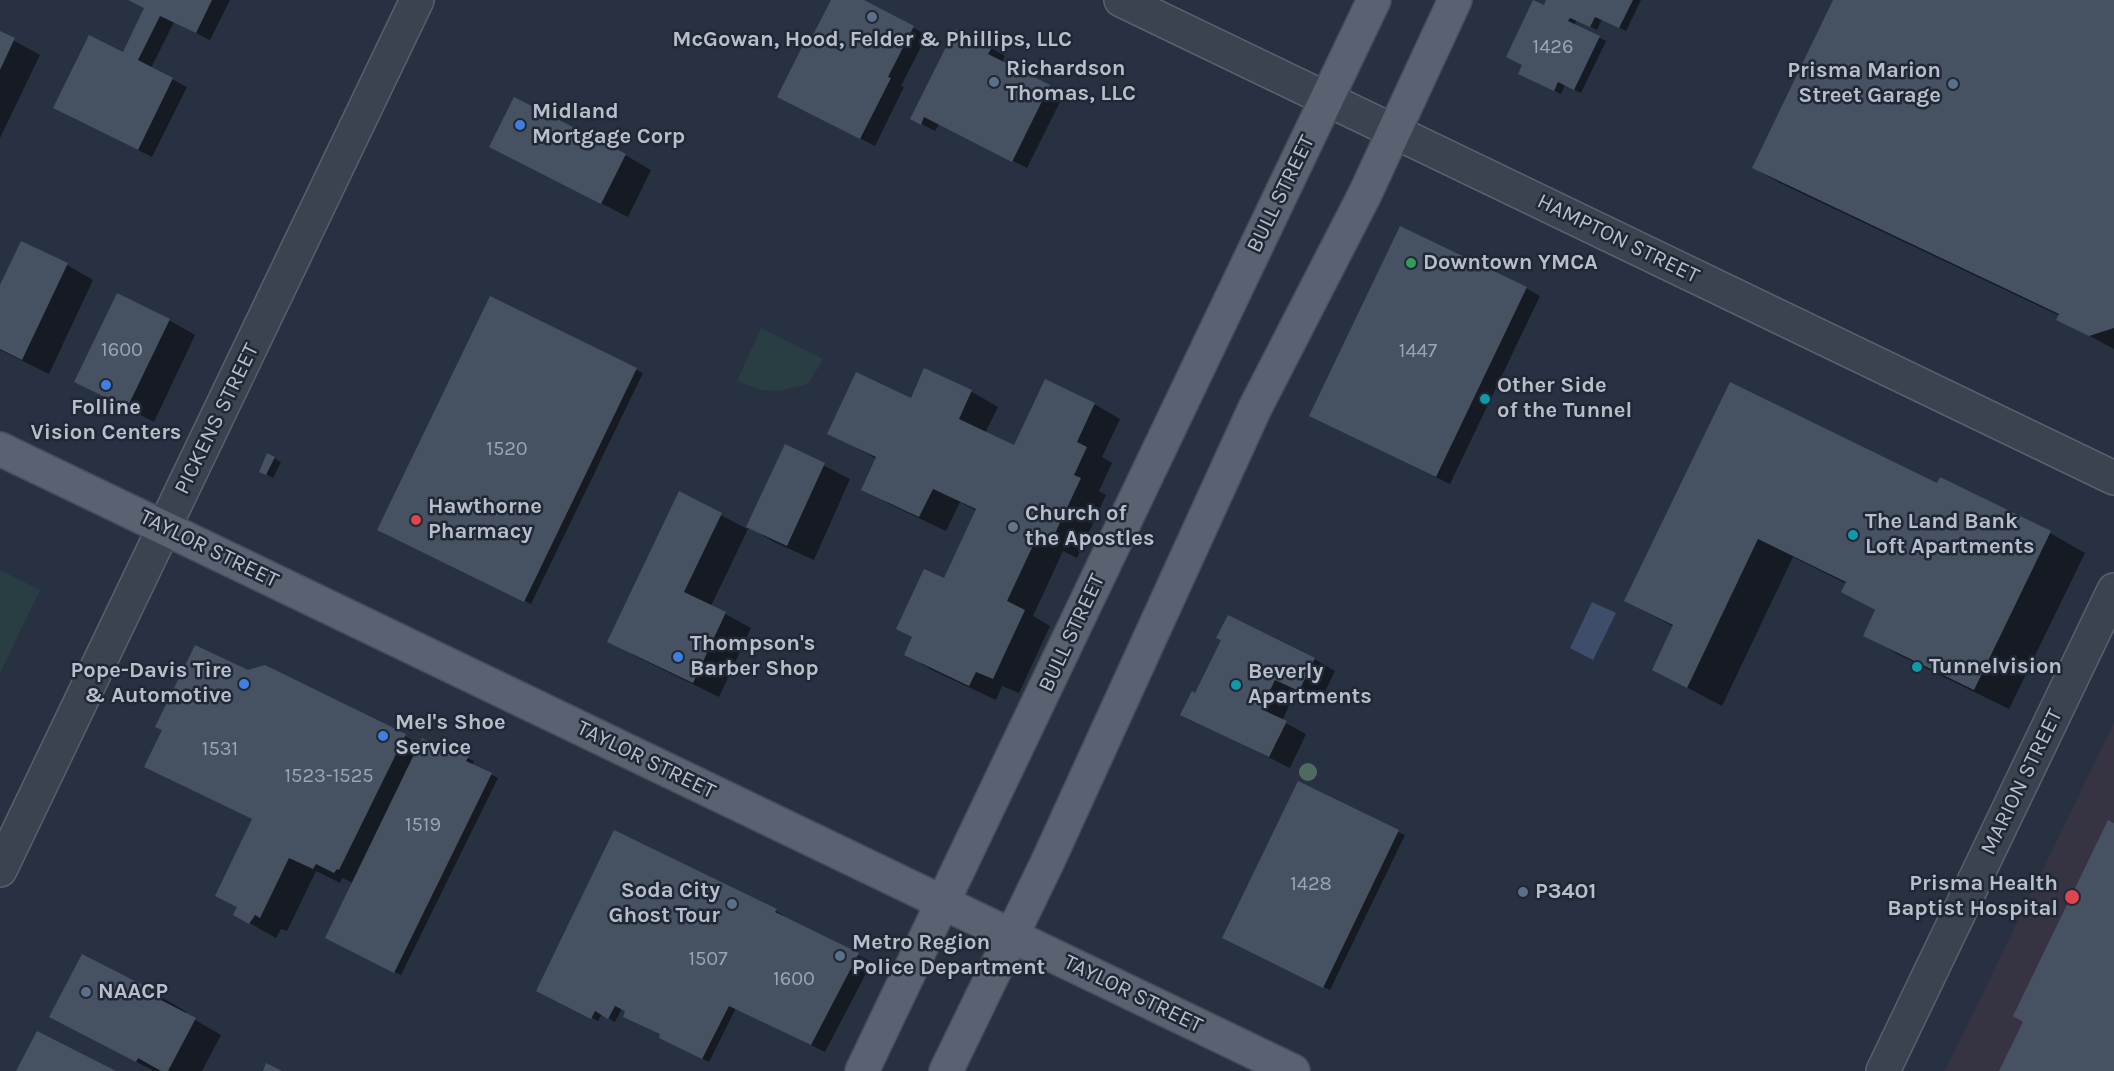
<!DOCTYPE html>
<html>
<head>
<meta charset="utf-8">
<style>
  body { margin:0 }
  canvas { display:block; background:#273141 }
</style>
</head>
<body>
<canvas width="2114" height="1071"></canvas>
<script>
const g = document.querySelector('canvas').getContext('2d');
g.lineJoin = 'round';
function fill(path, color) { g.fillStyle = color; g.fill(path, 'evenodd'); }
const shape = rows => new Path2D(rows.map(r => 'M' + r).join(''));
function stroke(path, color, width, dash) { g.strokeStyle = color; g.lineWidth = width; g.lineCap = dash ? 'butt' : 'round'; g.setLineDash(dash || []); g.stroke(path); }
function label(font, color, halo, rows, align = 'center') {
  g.font = font + ' Karla,sans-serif'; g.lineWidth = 5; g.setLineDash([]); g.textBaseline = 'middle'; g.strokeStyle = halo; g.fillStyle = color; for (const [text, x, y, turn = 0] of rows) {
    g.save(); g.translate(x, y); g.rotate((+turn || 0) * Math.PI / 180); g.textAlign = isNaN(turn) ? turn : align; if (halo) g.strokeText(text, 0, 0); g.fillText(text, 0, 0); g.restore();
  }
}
fill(shape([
  [2114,723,2114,1071,1945,1071]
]), '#363342');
fill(shape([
  [761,328,823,359,808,384,779,391,760,390,737,381],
  [0,570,40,590,0,673]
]), '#293e42');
fill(shape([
  [1592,602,1616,613,1593,660,1570,648]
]), '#3e4d69');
fill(shape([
  [129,0,230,0,210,40,174,22,151,68,187,87,152,157,69,116,123,54,146,8],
  [832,0,861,0,927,35,901,86,904,87,875,146,792,104,812,39],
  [1548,0,1641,0,1626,31,1602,19,1597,30,1577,20,1574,25,1606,41,1581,93,1565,85,1561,94,1526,77],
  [1834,0,2114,0,2114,349,2058,319,2060,316,1780,183,1754,168],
  [0,33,40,55,0,138],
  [991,48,1005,56,1002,62,1064,94,1027,168,939,124,935,131,912,119],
  [491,147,625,155,651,170,628,217],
  [67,265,93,280,49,374,0,350,0,289],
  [1526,288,1540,296,1450,484,1325,423],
  [491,298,643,373,531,604,385,534],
  [169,320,195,335,154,422,76,381],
  [925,370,972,392,998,407,985,433,1015,447,1094,404,1120,419,1102,457,1112,463,1099,491,1106,495,1077,558,1063,551,1033,616,1050,626,1019,693,1002,686,996,700,932,670,906,655,945,580,977,511,960,502,946,531,889,504,863,489,877,459,829,433,911,400],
  [1731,384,1938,485,1941,479,2050,533,2085,553,2009,709,1899,655,1865,635,1876,611,1843,592,1847,584,1793,557,1722,706,1654,670,1674,627,1626,601],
  [786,446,850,479,814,560,774,542,749,527,711,606,751,628,719,697,635,656,609,641,680,493,747,529],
  [274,458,281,462,273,478,261,471],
  [1314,659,1335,671,1320,702,1296,690,1282,721,1306,734,1290,768,1182,714,1196,695],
  [247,672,405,736,420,745,468,758,474,761,472,765,498,778,401,975,333,941,353,883,342,878,340,883,316,871,287,931,281,929,276,938,235,915,238,907,254,820,146,767],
  [615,832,776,911,783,915,782,917,872,962,825,1052,736,1008,709,1062,667,1041,662,1034,622,1008,615,1022,602,1014,598,1021,545,994],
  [1398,832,1405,835,1330,990,1231,941],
  [82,956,161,997,187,1012,185,1014,221,1035,202,1071,154,1071,77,1031]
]), '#0007');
fill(shape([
  [128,0,212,0,196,33,160,16,138,60,173,78,138,150,53,108,89,35,123,52,144,8],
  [831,0,864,0,914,26,888,77,891,78,860,139,777,97,808,35,812,37],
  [1533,0,1544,5,1546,0,1633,0,1619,28,1595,17,1590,27,1570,18,1568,21,1600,36,1574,90,1558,82,1554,91,1518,74,1522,65,1506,57],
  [1833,0,2114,0,2114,328,2089,336,2056,320,2059,314,1752,168],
  [955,29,992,47,988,54,1050,85,1012,162,924,117,921,125,910,119],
  [0,31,15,38,0,70],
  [514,97,626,154,601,204,489,147],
  [1400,226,1527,287,1436,477,1309,416],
  [21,241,68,263,22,360,0,349,0,285],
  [117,293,170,319,127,408,74,382],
  [490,296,637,368,524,602,377,530],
  [924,368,972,390,959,419,1014,445,1045,379,1095,403,1077,442,1087,447,1074,475,1081,478,1050,544,1037,537,1007,601,1025,610,993,679,976,672,969,686,904,655,912,637,896,629,924,569,944,578,976,509,933,489,919,517,861,490,876,457,827,434,856,372,911,398],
  [1730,382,1937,483,1940,477,2051,531,1974,690,1863,636,1875,610,1841,592,1846,582,1758,539,1687,688,1652,670,1673,625,1624,601],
  [785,444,825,463,787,546,746,527],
  [267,453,275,457,266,475,259,472],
  [679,491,722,513,684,592,726,612,693,683,607,642],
  [1228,615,1315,658,1299,691,1275,680,1261,709,1287,721,1269,757,1180,715,1192,691,1195,693,1221,640,1216,638],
  [195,645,248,670,265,665,406,734,339,870,337,869,334,873,316,864,313,869,289,858,260,918,255,915,249,924,233,915,237,907,215,896,252,819,144,767,162,730,155,727],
  [422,738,447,751,449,747,469,756,466,761,492,773,394,973,325,938],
  [1298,781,1399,830,1323,988,1222,938],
  [2108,820,2114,823,2114,1071,1999,1071,2023,1022,2013,1016],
  [614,830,777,909,775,912,859,953,811,1045,729,1006,702,1059,659,1038,660,1034,623,1017,625,1011,615,1006,608,1019,595,1011,591,1019,536,991],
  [82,954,162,995,159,999,196,1018,168,1071,161,1071,138,1058,136,1062,49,1017],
  [37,1031,116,1071,16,1071],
  [266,1063,282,1071,263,1071]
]), '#465162');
const minor = shape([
  [1121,0,2114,478],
  [0,870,417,0],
  [1883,1071,2114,590]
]);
const major = shape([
  [0,449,1293,1071],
  [862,1071,1374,0],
  [946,1071,1048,861,1255,408,1365,194,1455,0]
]);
stroke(minor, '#59616e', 36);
stroke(major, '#454c5a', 36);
stroke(minor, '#3b4351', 33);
stroke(major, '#596270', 33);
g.fillStyle = '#4f6b61';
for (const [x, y] of [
  [1308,772]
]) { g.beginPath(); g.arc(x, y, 9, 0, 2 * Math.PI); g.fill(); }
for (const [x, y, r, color] of [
  [872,17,6,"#5c6f8a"],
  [994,82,6,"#5c6f8a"],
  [1953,84,6,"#5c6f8a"],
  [520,125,6,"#3f7fe0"],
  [1411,263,6,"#2e9e5b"],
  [106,385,6,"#3f7fe0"],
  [1485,399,6,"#0f9aa8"],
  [416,520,6,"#e0444e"],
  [1013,527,6,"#6b7280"],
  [1853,535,6,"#0f9aa8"],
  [678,657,6,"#3f7fe0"],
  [1917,667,6,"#0f9aa8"],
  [244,684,6,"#3f7fe0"],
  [1236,685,6,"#0f9aa8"],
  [383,736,6,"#3f7fe0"],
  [1523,892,6,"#5c6f8a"],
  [2072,897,8,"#e0444e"],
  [732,904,6,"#5c6f8a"],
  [840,956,6,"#5c6f8a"],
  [86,992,6,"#5c6f8a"]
]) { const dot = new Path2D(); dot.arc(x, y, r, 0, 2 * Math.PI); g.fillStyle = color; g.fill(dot); stroke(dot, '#202836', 2); }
label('20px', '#9ca3b1', null, [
  ["1426",1553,47],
  ["1600",122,350],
  ["1447",1418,351],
  ["1520",507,449],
  ["1531",220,749],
  ["1523-1525",329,776],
  ["1519",423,825],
  ["1428",1311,884],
  ["1507",708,959],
  ["1600",794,979]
]);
label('bold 22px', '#b8becb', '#202836', [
  ["McGowan, Hood, Felder & Phillips, LLC",872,40,"center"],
  ["Richardson",1006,69],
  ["Thomas, LLC",1006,94],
  ["Prisma Marion",1941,71,"right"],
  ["Street Garage",1941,96,"right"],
  ["Midland",532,112],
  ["Mortgage Corp",532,137],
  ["Downtown YMCA",1423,263],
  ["Other Side",1497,386],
  ["of the Tunnel",1497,411],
  ["Folline",106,408,"center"],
  ["Vision Centers",106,433,"center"],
  ["Hawthorne",428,507],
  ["Pharmacy",428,532],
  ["Church of",1025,514],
  ["the Apostles",1025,539],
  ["The Land Bank",1865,522],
  ["Loft Apartments",1865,547],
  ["Thompson's",690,644],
  ["Barber Shop",690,669],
  ["Tunnelvision",1929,667],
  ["Pope-Davis Tire",232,671,"right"],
  ["& Automotive",232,696,"right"],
  ["Beverly",1248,672],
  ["Apartments",1248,697],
  ["Mel's Shoe",395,723],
  ["Service",395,748],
  ["Prisma Health",2058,884,"right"],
  ["Baptist Hospital",2058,909,"right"],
  ["Soda City",720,891,"right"],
  ["Ghost Tour",720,916,"right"],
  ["P3401",1535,892],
  ["Metro Region",852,943],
  ["Police Department",852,968],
  ["NAACP",98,992]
], 'left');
label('22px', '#b8becb', '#202836', [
  ["BULL STREET",1281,194,-64],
  ["HAMPTON STREET",1618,239,26],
  ["PICKENS STREET",217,419,-64],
  ["TAYLOR STREET",209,549,26],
  ["BULL STREET",1072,633,-65],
  ["TAYLOR STREET",646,760,26],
  ["MARION STREET",2022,782,-64],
  ["TAYLOR STREET",1133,994,26]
]);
</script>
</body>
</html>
